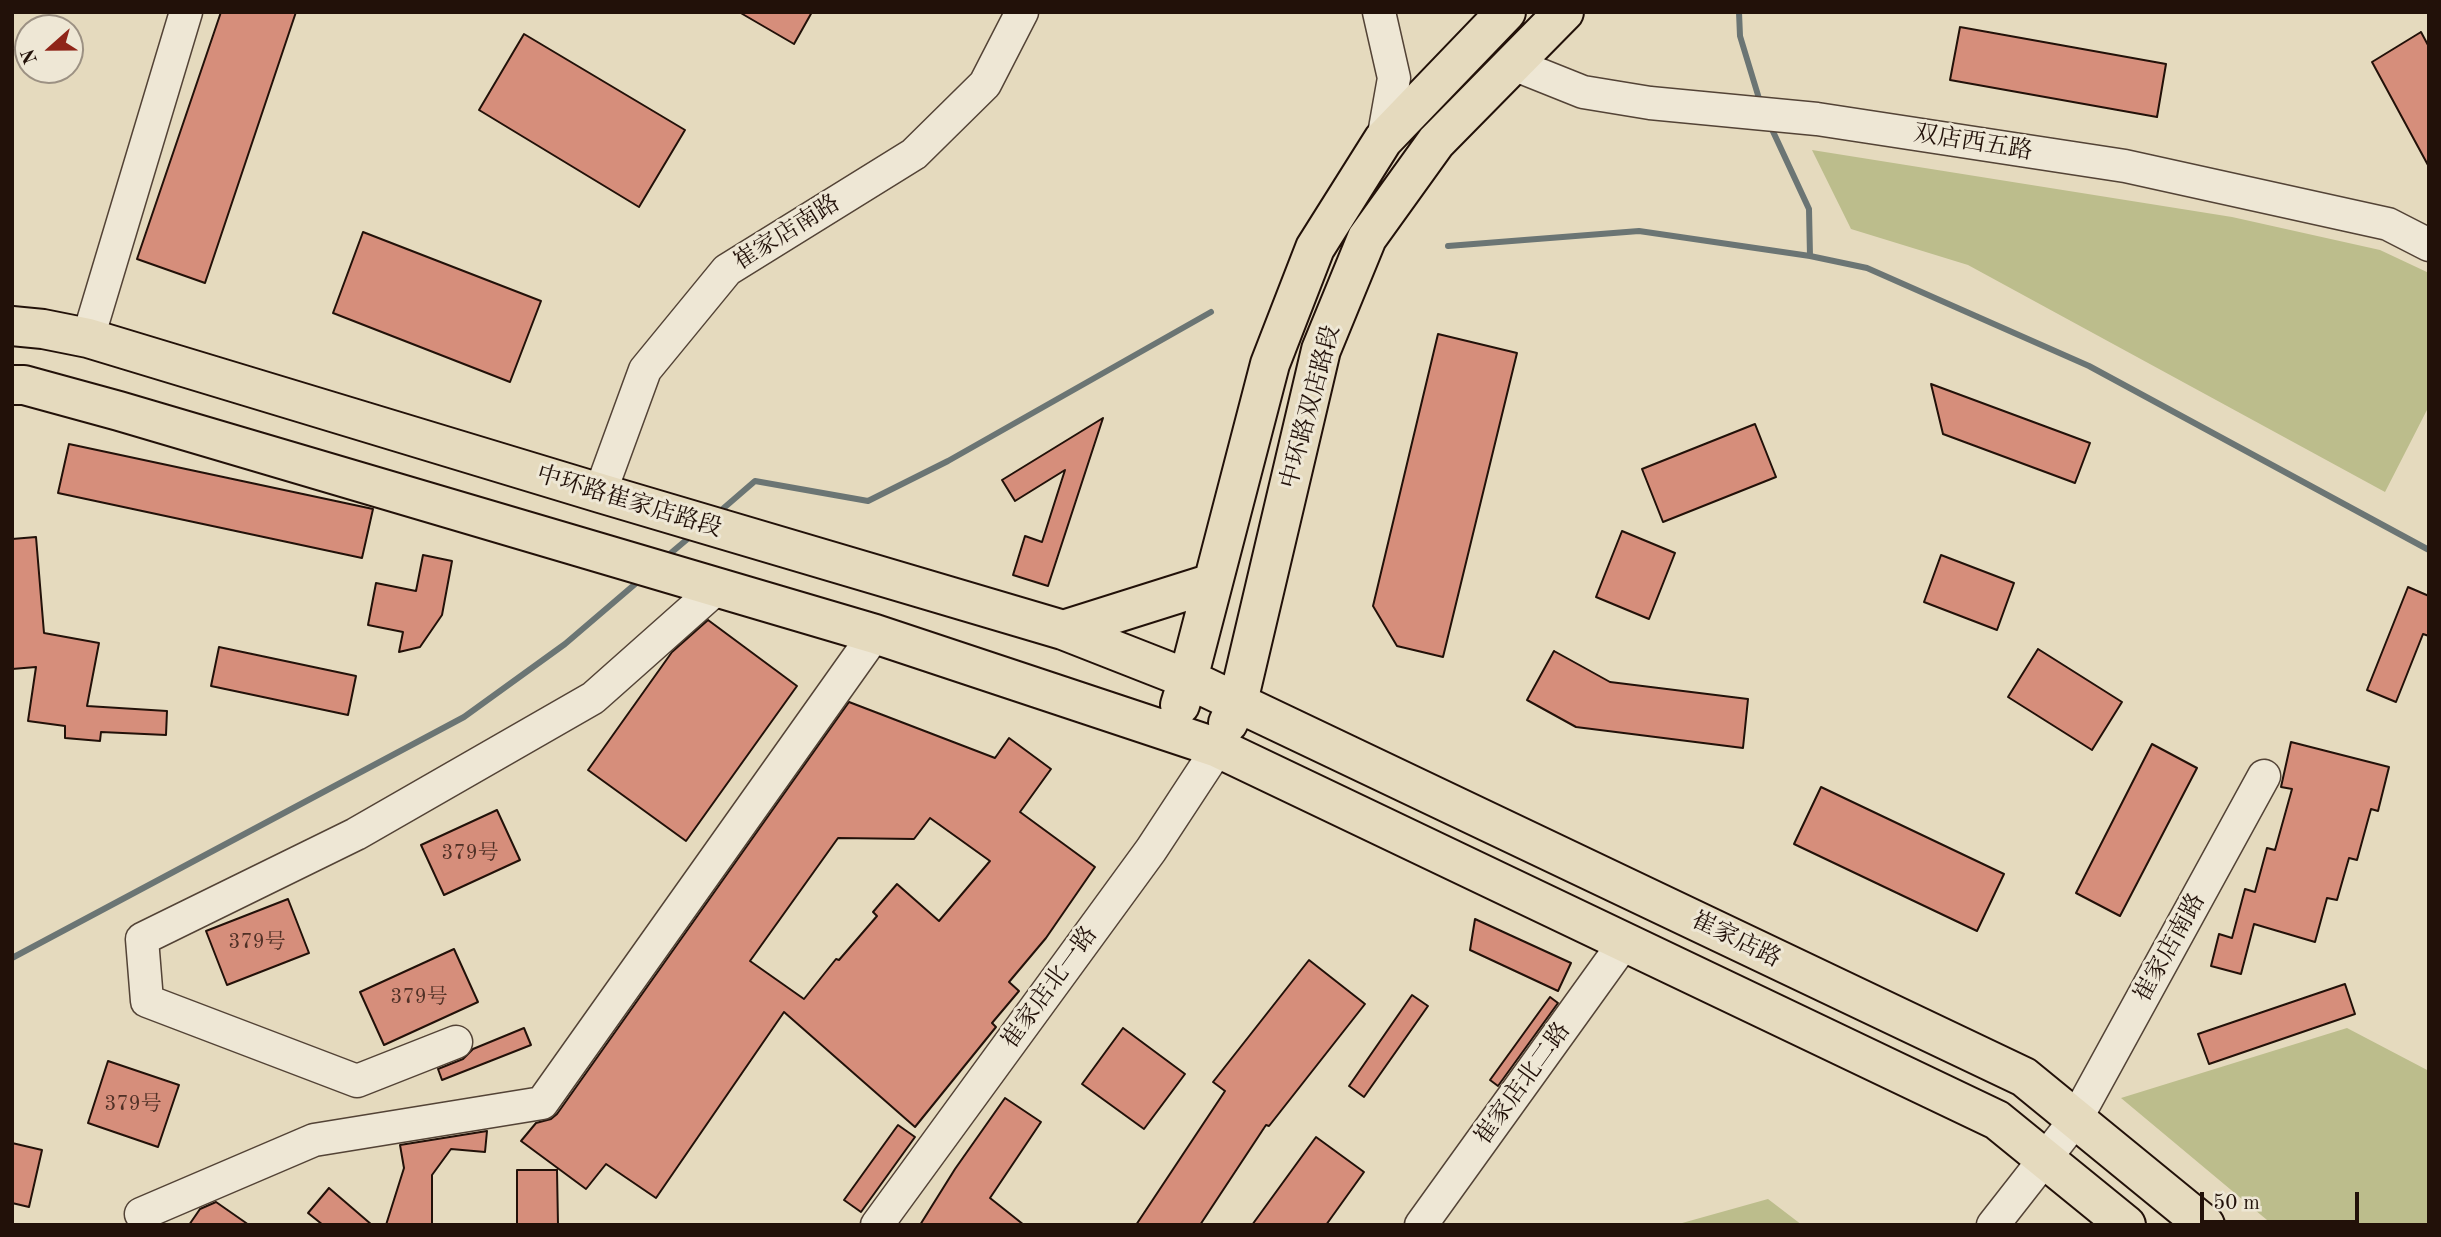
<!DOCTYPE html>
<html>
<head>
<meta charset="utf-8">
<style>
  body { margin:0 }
  #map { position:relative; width:2441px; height:1237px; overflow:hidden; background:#e5dabe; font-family:"Old Standard TT",serif }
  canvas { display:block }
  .frame { position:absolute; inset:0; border:14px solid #221109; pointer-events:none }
  .north { position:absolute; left:14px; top:14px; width:70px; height:70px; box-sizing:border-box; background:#eee7d5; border:2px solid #9c9183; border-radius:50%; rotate:249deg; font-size:19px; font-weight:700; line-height:28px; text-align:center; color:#221109 }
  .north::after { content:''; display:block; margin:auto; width:24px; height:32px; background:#8f2418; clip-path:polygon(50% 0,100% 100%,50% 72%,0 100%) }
  .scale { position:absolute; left:2200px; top:1192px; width:159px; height:32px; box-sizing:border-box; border:4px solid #221109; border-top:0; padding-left:9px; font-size:21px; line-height:24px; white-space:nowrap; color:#221109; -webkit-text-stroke:5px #eee7d5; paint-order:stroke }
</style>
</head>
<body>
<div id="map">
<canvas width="2441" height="1237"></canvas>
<div class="frame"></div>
<div class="north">N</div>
<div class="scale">50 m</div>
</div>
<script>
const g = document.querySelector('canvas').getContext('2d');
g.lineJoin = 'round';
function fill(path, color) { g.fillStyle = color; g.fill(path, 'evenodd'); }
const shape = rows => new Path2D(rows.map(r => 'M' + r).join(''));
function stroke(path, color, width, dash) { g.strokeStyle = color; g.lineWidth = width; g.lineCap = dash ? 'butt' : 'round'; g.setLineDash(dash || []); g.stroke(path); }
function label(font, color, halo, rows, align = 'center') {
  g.font = font + ' "Old Standard TT","Noto Serif SC",serif'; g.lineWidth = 6; g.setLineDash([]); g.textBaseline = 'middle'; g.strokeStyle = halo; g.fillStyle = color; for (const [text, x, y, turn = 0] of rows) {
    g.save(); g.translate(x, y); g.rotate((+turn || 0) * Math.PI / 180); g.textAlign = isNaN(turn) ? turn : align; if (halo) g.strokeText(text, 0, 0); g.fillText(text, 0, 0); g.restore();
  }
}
fill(shape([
  [1812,150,2232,217,2380,250,2429,273,2429,406,2385,492,1968,265,1851,229],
  [2347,1028,2429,1071,2429,1225,2273,1225,2121,1098],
  [1768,1199,1802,1225,1675,1225]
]), '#bcbd8c');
stroke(shape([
  [1739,12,1740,36,1761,105],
  [1770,125,1809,209,1810,256],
  [1448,246,1639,231,1810,256,1867,268,2089,366,2429,550],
  [718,513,755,481,868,501,948,461,1211,312],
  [665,558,691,536],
  [12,958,464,717,565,644,641,579]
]), '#6b7574', 6);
const building = shape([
  [221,12,296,12,205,283,137,259,221,12],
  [739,12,812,12,794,44,739,12],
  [1960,27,2166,64,2157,117,1950,80,1960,27],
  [2421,32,2429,47,2429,167,2372,62,2421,32],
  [524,34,685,130,639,207,479,110,524,34],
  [363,232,541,301,510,382,333,313,363,232],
  [1438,334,1517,353,1443,657,1397,646,1373,606,1438,334],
  [1931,384,2090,443,2075,483,1943,434,1931,384],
  [1103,418,1048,586,1013,575,1025,536,1042,542,1065,470,1015,501,1002,480,1103,418],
  [1755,424,1776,477,1663,522,1642,469,1755,424],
  [69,444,373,509,362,558,58,493,69,444],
  [1622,531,1675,553,1649,619,1596,597,1622,531],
  [36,537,44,633,99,643,87,706,167,711,166,735,101,732,100,741,65,738,65,726,28,721,36,667,12,669,12,539,36,537],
  [423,555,452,561,442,615,420,647,399,652,403,632,368,625,376,583,416,591,423,555],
  [1941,555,2014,583,1997,630,1924,602,1941,555],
  [2408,587,2429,596,2429,636,2423,634,2396,702,2367,690,2408,587],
  [708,620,797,686,686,841,588,770,672,652,708,620],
  [219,647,356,676,348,715,211,686,219,647],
  [2038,649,2122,702,2092,750,2008,697,2038,649],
  [1554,651,1610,682,1748,699,1743,748,1576,727,1527,700,1554,651],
  [849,702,995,758,1009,738,1051,769,1020,812,1095,867,1046,938,1009,982,1019,991,992,1023,996,1027,915,1127,784,1012,656,1198,606,1164,586,1189,521,1141,536,1123,551,1119,557,1114,849,702],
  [930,818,990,861,939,921,897,884,873,912,877,916,839,960,836,959,804,999,750,961,838,838,914,839,930,818],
  [2291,742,2389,767,2378,811,2371,809,2357,860,2349,858,2337,900,2327,898,2315,942,2254,924,2241,974,2211,966,2219,934,2232,938,2245,889,2255,892,2267,848,2275,850,2292,789,2281,787,2291,742],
  [2152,744,2197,768,2120,916,2076,893,2152,744],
  [1821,787,2004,874,1977,931,1794,844,1821,787],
  [497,810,520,860,444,895,421,845,497,810],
  [288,899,309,953,227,985,206,931,288,899],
  [1475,919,1571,963,1558,991,1470,950,1475,919],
  [454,949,478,1002,384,1045,360,992,454,949],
  [1309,960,1365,1004,1269,1126,1266,1125,1200,1225,1136,1225,1225,1091,1213,1082,1309,960],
  [2345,984,2355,1014,2209,1064,2198,1034,2345,984],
  [1412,995,1428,1006,1364,1097,1349,1086,1412,995],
  [1550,997,1558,1003,1498,1086,1490,1080,1550,997],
  [524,1028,531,1045,442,1080,438,1069,463,1059,473,1049,524,1028],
  [1123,1028,1185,1074,1144,1129,1082,1084,1123,1028],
  [108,1061,179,1085,158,1147,88,1123,108,1061],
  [1005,1098,1041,1122,990,1198,1024,1225,920,1225,955,1169,1005,1098],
  [898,1125,915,1137,861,1212,844,1200,898,1125],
  [487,1131,485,1152,451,1149,432,1175,432,1225,386,1225,404,1168,400,1145,487,1131],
  [1316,1137,1364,1172,1326,1225,1252,1225,1316,1137],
  [12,1143,42,1150,29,1207,12,1203,12,1143],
  [517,1170,557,1170,558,1225,517,1225,517,1170],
  [329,1188,372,1225,323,1225,308,1213,329,1188],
  [216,1202,249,1225,189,1225,200,1209,216,1202]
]);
fill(building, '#d68e7b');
stroke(building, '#221109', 2);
const minor = shape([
  [1379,12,1394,78,1383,140],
  [1513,64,1583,92,1650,103,1817,119,2125,166,2388,224,2429,245],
  [88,338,186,12],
  [600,493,645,370,727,270,914,154,985,84,1022,12],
  [456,1042,357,1081,147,1001,142,939,356,834,593,698,718,587],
  [141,1214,314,1140,542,1103,875,634],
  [877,1225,1151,850,1218,748],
  [1421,1225,1624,943],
  [1993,1225,2076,1119,2264,776]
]);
const major = shape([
  [12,326,43,329,88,338,600,493,1063,630,1188,679,2024,1077,2205,1225],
  [12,385,24,385,119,411,875,634,1218,748,1997,1120,2126,1225],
  [1063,630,1212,583],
  [1180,705,1188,679,1270,364,1315,248,1383,140,1506,12],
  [1228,723,1238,702,1321,350,1367,238,1436,142,1564,12]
]);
stroke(minor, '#534336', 35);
stroke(major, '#221109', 42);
stroke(minor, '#eee7d5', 32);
stroke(major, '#e5dabe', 38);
label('21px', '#4f3026', null, [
  ["379号",470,853],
  ["379号",257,942],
  ["379号",419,997],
  ["379号",133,1104]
]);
label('24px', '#221109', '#eee7d5', [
  ["双店西五路",1973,143,9],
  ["崔家店南路",787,233,-32],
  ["中环路双店路段",1311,407,-75],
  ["中环路崔家店路段",629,502,17],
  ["崔家店路",1736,940,26],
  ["崔家店南路",2170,948,-61],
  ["崔家店北一路",1050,988,-54],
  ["崔家店北二路",1523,1084,-54]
]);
</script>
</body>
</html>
